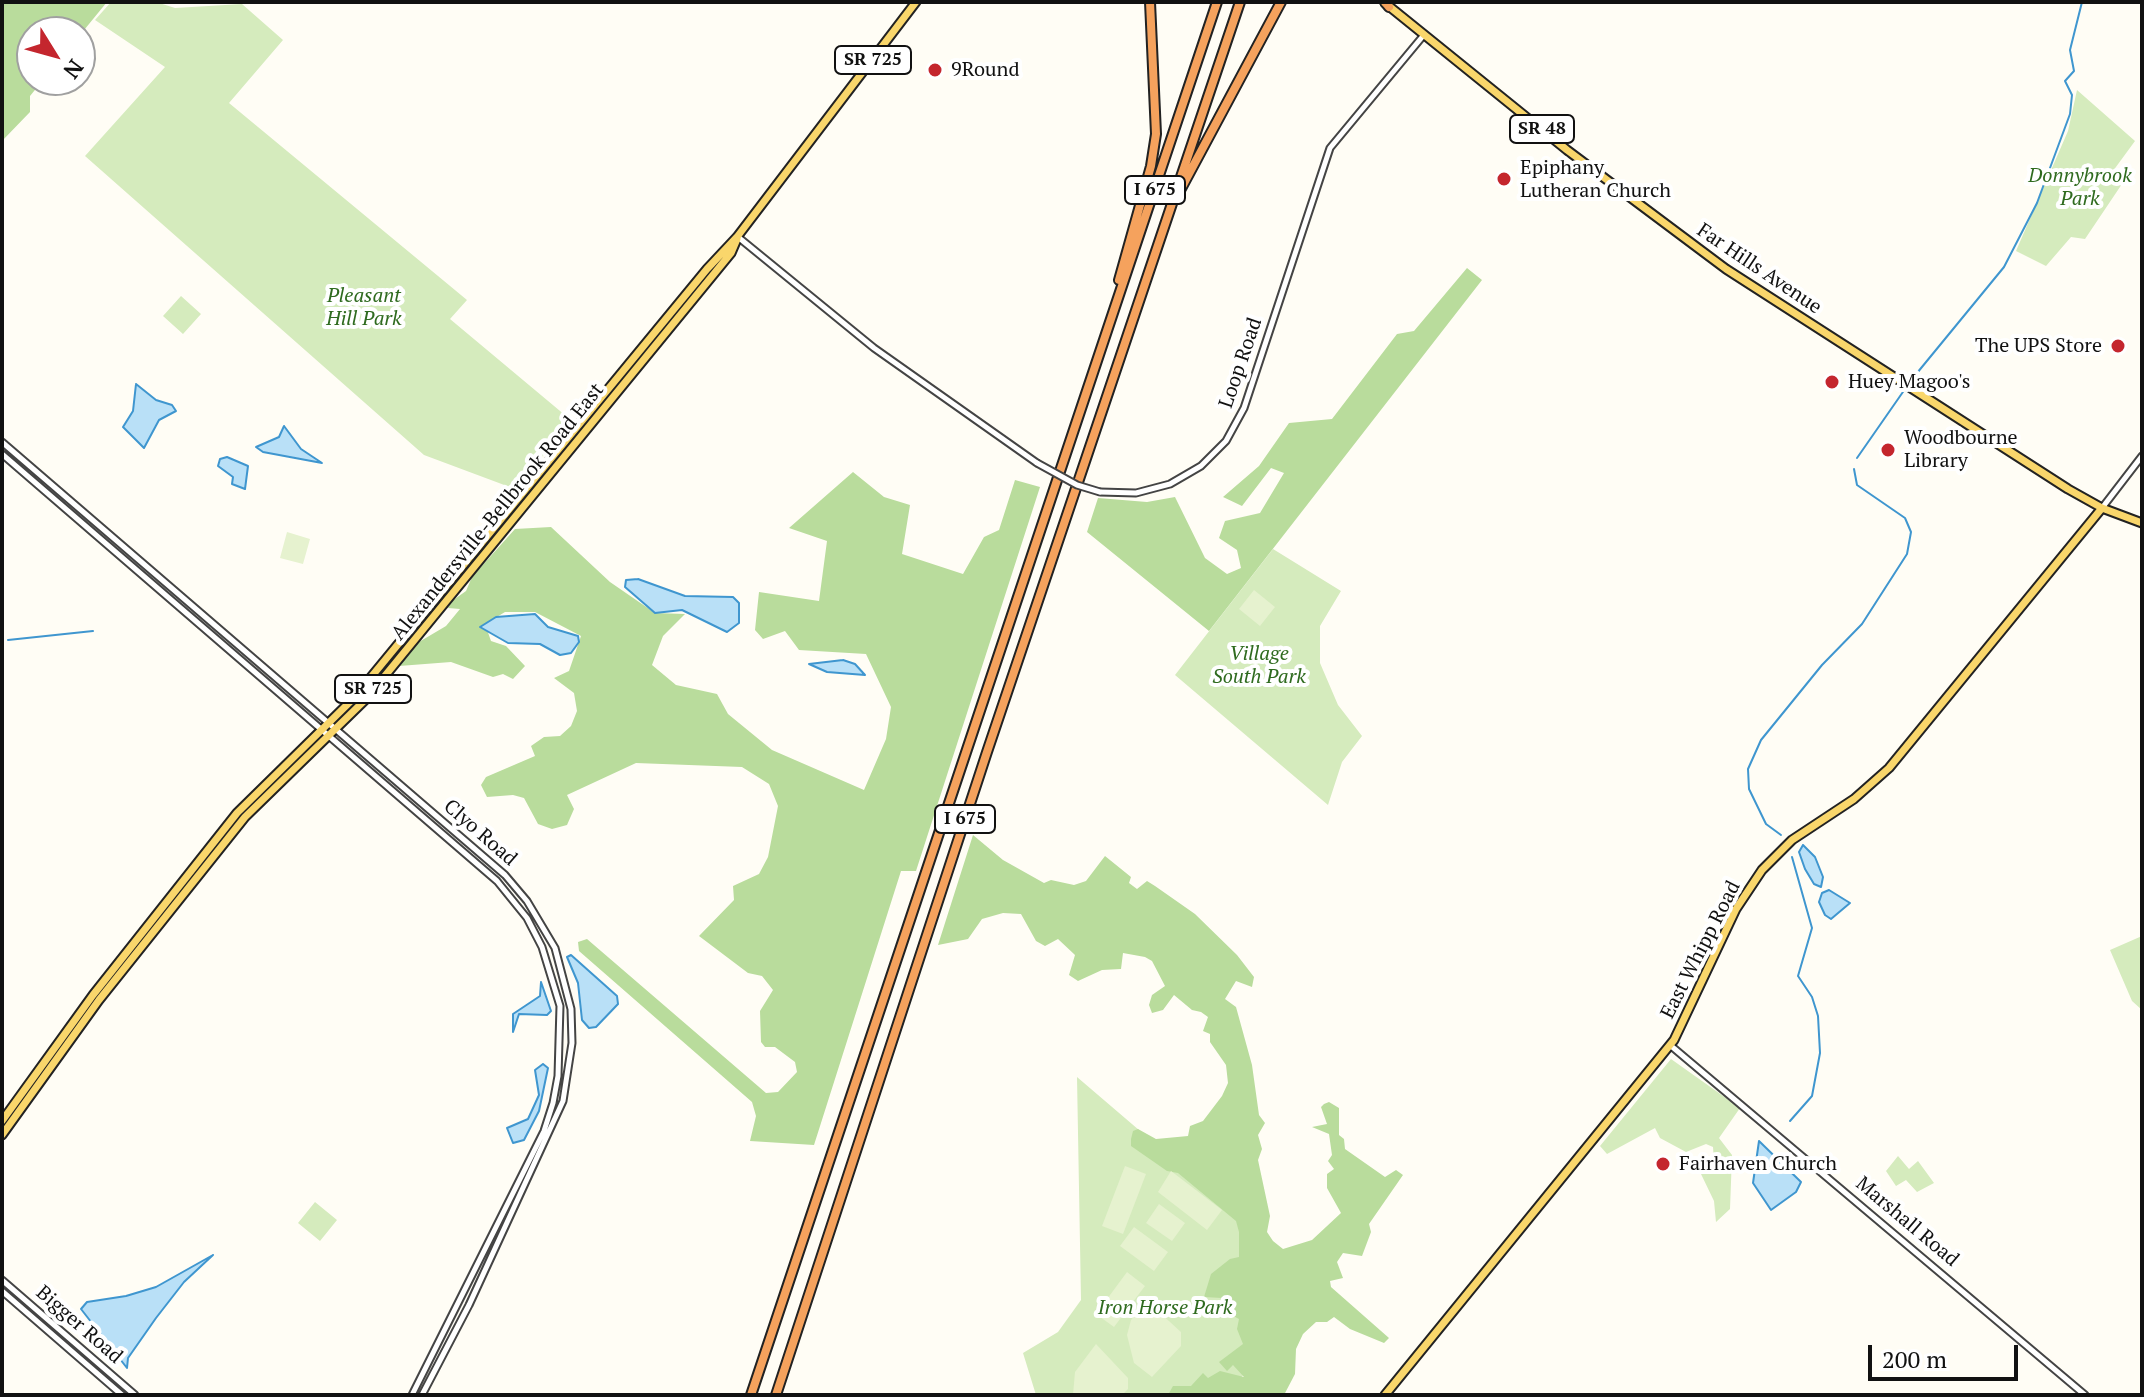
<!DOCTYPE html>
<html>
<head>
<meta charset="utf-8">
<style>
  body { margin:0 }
  #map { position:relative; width:2144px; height:1397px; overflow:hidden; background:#fffdf5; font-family:"PT Serif",serif }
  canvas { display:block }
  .frame { position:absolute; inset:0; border:4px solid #111; pointer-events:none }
  .north { position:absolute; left:16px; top:16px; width:80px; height:80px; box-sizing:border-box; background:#fff; border:2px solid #a0a0a0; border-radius:50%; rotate:127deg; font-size:22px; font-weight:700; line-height:32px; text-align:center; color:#111 }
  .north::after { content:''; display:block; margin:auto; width:28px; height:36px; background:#c4262e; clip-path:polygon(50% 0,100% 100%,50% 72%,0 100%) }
  .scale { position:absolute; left:1868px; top:1345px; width:150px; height:36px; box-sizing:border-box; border:4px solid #111; border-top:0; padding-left:10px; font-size:24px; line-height:28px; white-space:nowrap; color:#111; -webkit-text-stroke:6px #fff; paint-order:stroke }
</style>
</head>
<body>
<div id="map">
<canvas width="2144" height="1397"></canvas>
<div class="frame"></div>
<div class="north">N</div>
<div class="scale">200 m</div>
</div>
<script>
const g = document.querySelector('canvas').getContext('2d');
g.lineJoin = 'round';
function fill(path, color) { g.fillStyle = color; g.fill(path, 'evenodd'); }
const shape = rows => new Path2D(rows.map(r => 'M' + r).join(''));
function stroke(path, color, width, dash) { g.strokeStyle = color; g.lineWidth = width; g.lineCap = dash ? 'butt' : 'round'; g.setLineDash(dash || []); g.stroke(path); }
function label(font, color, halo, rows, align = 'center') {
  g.font = font + ' "PT Serif",serif'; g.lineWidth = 8; g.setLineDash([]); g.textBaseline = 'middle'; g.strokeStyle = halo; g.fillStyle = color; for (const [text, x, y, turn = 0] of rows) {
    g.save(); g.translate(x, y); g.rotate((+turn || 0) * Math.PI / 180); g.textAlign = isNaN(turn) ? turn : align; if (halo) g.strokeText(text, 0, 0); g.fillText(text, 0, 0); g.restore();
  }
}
fill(shape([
  [111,2,156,2,175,8,242,4,283,40,229,103,467,300,450,319,572,421,515,489,424,455,85,156,165,67,95,20],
  [2077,90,2135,141,2113,171,2114,178,2124,181,2085,239,2071,237,2046,266,2016,251,2068,131],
  [181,296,201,314,183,334,163,316],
  [1273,549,1341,591,1320,626,1320,663,1338,705,1362,736,1342,762,1328,805,1175,675],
  [2142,936,2142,1010,2132,1001,2110,950],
  [1671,1059,1740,1108,1719,1138,1732,1155,1730,1209,1716,1222,1714,1201,1701,1174,1705,1173,1703,1168,1714,1162,1713,1147,1706,1144,1686,1152,1660,1138,1655,1128,1607,1154,1600,1146],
  [1077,1077,1243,1219,1252,1365,1226,1395,1036,1395,1023,1353,1058,1332,1081,1300],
  [1898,1156,1909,1169,1918,1161,1934,1183,1917,1192,1906,1180,1896,1186,1886,1171],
  [315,1202,337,1220,320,1241,298,1223]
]), '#d5ebbd');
fill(shape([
  [2,2,107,2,80,35,32,32,32,80,43,80,30,96,30,112,2,141],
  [1467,268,1482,280,1209,631,1087,532,1098,498,1147,502,1175,497,1205,558,1227,574,1241,568,1237,550,1219,538,1225,521,1260,513,1284,473,1271,468,1242,506,1223,497,1259,466,1289,423,1332,419,1397,334,1414,331],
  [853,472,884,497,910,505,902,554,963,574,984,537,999,530,1015,480,1040,487,916,871,901,871,814,1145,750,1141,756,1116,752,1102,579,951,578,942,587,939,766,1093,778,1092,797,1072,795,1062,775,1047,765,1047,761,1042,760,1011,773,990,762,976,748,973,699,936,734,900,733,886,759,874,768,857,778,806,769,784,742,767,636,763,567,795,574,809,567,825,552,829,538,824,524,798,513,795,487,797,481,785,486,777,535,756,531,746,544,737,560,736,571,726,577,711,574,693,554,678,569,671,581,636,535,612,505,612,485,624,491,641,506,646,525,666,513,679,503,674,493,677,451,662,399,666,419,642,446,626,460,609,448,608,452,601,466,591,472,577,515,529,551,527,610,582,655,613,685,614,663,636,652,665,676,685,717,694,728,714,772,750,864,790,886,739,891,707,866,654,799,650,785,631,763,639,755,630,759,592,819,601,827,541,789,528],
  [973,835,1003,860,1044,883,1051,880,1074,885,1086,881,1105,856,1131,877,1129,883,1137,889,1147,881,1155,886,1195,914,1237,955,1254,977,1252,987,1236,981,1225,999,1236,1007,1252,1065,1259,1115,1265,1123,1258,1135,1262,1149,1258,1160,1270,1216,1267,1232,1273,1241,1283,1249,1312,1240,1341,1213,1327,1188,1327,1174,1334,1169,1328,1161,1332,1155,1329,1134,1312,1127,1327,1124,1321,1107,1324,1104,1329,1102,1339,1108,1339,1135,1344,1139,1345,1149,1385,1177,1396,1170,1403,1175,1369,1224,1371,1232,1362,1256,1343,1253,1337,1262,1343,1278,1330,1281,1331,1287,1389,1338,1384,1343,1350,1329,1334,1317,1327,1322,1316,1322,1303,1334,1296,1349,1295,1374,1284,1395,1168,1395,1173,1386,1191,1386,1203,1373,1208,1378,1220,1371,1244,1377,1233,1365,1227,1371,1219,1362,1243,1344,1237,1329,1239,1319,1224,1311,1222,1298,1204,1297,1211,1274,1230,1259,1239,1257,1239,1232,1236,1221,1178,1173,1167,1171,1131,1146,1131,1139,1133,1131,1138,1129,1156,1139,1188,1136,1190,1126,1203,1121,1222,1096,1228,1083,1226,1065,1210,1042,1210,1034,1203,1031,1208,1017,1201,1012,1192,1010,1174,995,1163,1010,1152,1013,1149,1005,1152,995,1165,986,1152,961,1145,957,1123,953,1121,969,1102,970,1078,981,1069,975,1075,955,1058,939,1045,946,1036,941,1021,914,1003,913,982,919,968,939,938,945]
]), '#b9dc9c');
fill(shape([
  [287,532,310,539,303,564,280,558],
  [1254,590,1275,607,1260,626,1239,609],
  [1125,1166,1146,1174,1123,1234,1102,1226],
  [1171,1171,1222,1210,1207,1230,1158,1192],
  [1159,1204,1185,1223,1172,1241,1146,1223],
  [1134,1227,1168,1252,1154,1271,1120,1246],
  [1127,1272,1145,1286,1114,1327,1096,1314],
  [1147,1301,1181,1332,1181,1346,1152,1377,1134,1363,1127,1335,1131,1320],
  [1096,1344,1128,1378,1128,1389,1122,1395,1073,1395,1075,1372]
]), '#e6f2cf');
const water = shape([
  [136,384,156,400,172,405,176,411,159,420,144,448,123,427,133,411,136,384],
  [284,426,301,449,322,463,263,452,256,447,279,437,284,426],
  [227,457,248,466,245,489,232,484,233,477,218,466,220,459,227,457],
  [638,579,685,596,733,597,739,603,739,623,727,632,682,610,655,613,625,587,626,580,638,579],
  [535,614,548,627,578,636,579,642,571,653,560,655,540,644,508,643,480,627,496,617,535,614],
  [843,660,855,664,865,675,827,672,809,664,843,660],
  [1803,845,1815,857,1823,877,1821,887,1814,884,1805,869,1799,852,1803,845],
  [1829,890,1850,903,1831,919,1825,915,1819,902,1822,893,1829,890],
  [571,955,617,996,618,1004,596,1027,589,1028,582,1020,578,983,567,957,571,955],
  [541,982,551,1011,547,1015,519,1014,513,1032,513,1014,540,996,541,982],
  [543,1064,548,1068,539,1111,524,1140,513,1143,507,1128,528,1119,539,1095,535,1070,543,1064],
  [1759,1141,1801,1182,1796,1192,1771,1210,1753,1183,1759,1141],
  [213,1255,184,1282,156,1318,128,1358,127,1368,81,1309,87,1302,126,1296,156,1287,213,1255]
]);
fill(water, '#b9e0f7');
stroke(water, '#3f96cf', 2);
stroke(shape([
  [1908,384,2004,267,2037,203,2070,114,2072,95,2065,81,2074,71,2070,50,2082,2],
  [1857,458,1905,389],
  [8,640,93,631],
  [1781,835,1766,824,1749,789,1748,769,1761,740,1822,665,1862,624,1907,554,1911,532,1905,518,1857,485,1854,469],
  [1790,1121,1812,1096,1820,1053,1818,1016,1812,997,1798,976,1812,928,1792,857]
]), '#3f96cf', 2);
const minor = shape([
  [738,237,874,348,1037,463],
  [2,442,505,875,527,901,555,948,571,1009,572,1043,563,1101,469,1305,422,1395],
  [2,454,497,881,527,918,542,947,560,1006,558,1076,553,1103,544,1131,412,1395],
  [1100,492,1136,493,1170,484,1201,466,1226,441,1244,408,1330,148,1423,36],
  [2102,508,2142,456],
  [1670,1045,2085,1395],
  [2,1280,135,1395],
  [2,1291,122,1395]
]);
const major = shape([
  [1385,3,1567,150,1726,269,2068,489,2102,508,2142,523],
  [2,1121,93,995,237,813,353,699,707,269,737,237,916,2],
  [2,1135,99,1000,245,817,366,699,731,253,737,239],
  [1385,1395,1674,1040,1736,909,1762,870,1792,840,1854,799,1889,768,2102,508]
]);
const highway = shape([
  [1385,2,1389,7],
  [1176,198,1281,2],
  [1119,280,1151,166,1156,134,1150,2],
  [751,1395,1217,2],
  [776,1395,987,752,1240,2]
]);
stroke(minor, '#444', 9);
stroke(major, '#222', 11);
stroke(highway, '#222', 12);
stroke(minor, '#fff', 5);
stroke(major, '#f9d66b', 7);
stroke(highway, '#f5a25d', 8);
const minorBridge = shape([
  [1037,463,1077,485,1100,492]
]);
stroke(minorBridge, '#444', 9, []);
stroke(minorBridge, '#fff', 5);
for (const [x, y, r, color] of [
  [935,70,8,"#c4262e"],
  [1504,179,8,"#c4262e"],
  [2118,346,8,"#c4262e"],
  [1832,382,8,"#c4262e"],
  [1888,450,8,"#c4262e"],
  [1663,1164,8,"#c4262e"]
]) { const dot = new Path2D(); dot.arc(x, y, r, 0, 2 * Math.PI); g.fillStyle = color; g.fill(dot); stroke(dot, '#fff', 3); }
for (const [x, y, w] of [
  [873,60,76],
  [1542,129,64],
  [1155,190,60],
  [373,689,76],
  [965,819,60]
]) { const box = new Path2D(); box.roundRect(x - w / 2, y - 14, w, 28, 6); g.fillStyle = '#fff'; g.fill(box); stroke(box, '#111', 2); }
label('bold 18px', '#111', null, [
  ["SR 725",873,60],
  ["SR 48",1542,129],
  ["I 675",1155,190],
  ["SR 725",373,689],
  ["I 675",965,819]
]);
label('20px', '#111', '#fff', [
  ["9Round",951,70],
  ["Epiphany",1520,168],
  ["Lutheran Church",1520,191],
  ["The UPS Store",2102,346,"right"],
  ["Huey Magoo's",1848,382],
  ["Woodbourne",1904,438],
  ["Library",1904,461],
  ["Fairhaven Church",1679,1164]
], 'left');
label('italic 20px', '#2f6b1f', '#fff', [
  ["Donnybrook",2080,176],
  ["Park",2080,199],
  ["Pleasant",364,296],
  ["Hill Park",364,319],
  ["Village",1259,654],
  ["South Park",1259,677],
  ["Iron Horse Park",1165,1308]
]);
label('20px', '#111', '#fff', [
  ["Far Hills Avenue",1759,269,34],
  ["Loop Road",1241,363,-71],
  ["Alexandersville-Bellbrook Road East",498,512,-51],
  ["Clyo Road",480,833,41],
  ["East Whipp Road",1701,950,-63],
  ["Marshall Road",1907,1222,40],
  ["Bigger Road",79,1325,41]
]);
</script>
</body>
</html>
